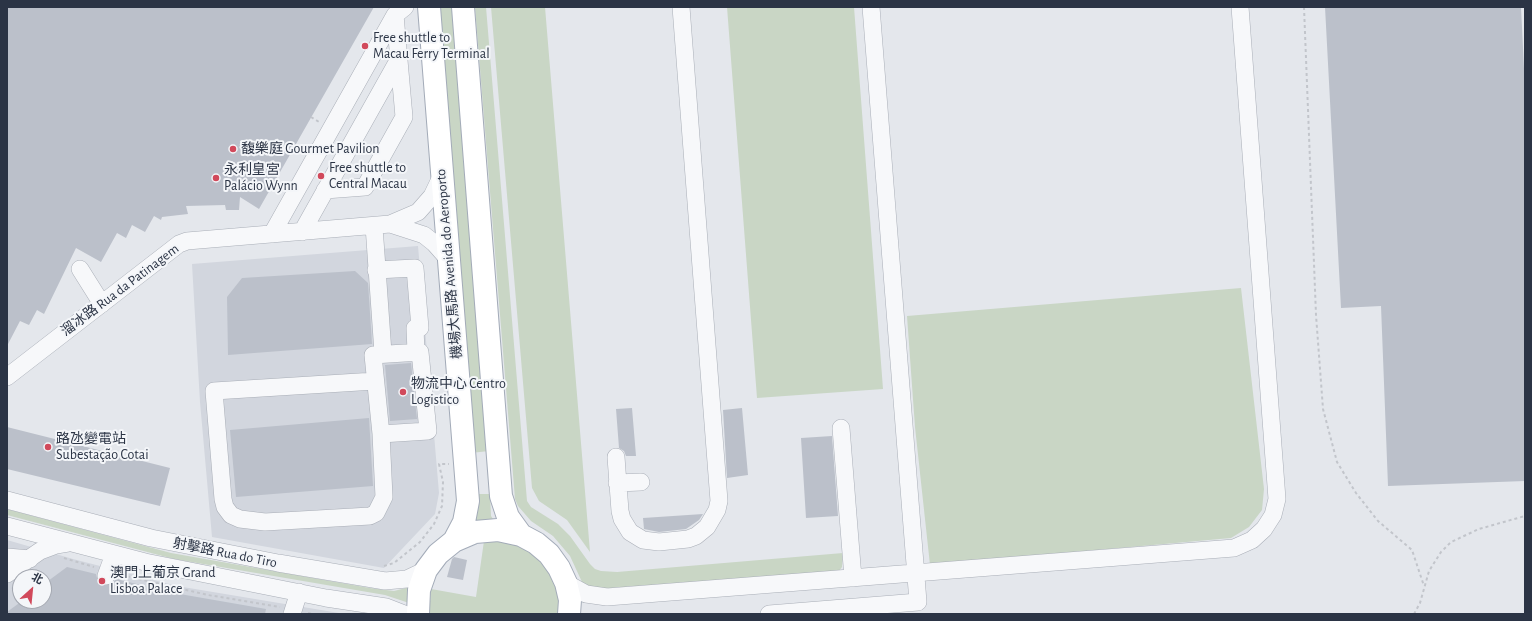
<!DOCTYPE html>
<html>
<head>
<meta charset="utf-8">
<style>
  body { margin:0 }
  #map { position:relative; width:1532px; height:621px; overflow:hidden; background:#e4e7ec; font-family:"Alegreya Sans","Noto Sans SC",sans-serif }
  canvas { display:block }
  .frame { position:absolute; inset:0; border:8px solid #2b3445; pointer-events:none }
  .north { position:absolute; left:12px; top:569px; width:40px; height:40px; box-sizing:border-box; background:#f4f6f9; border:1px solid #a4a8b1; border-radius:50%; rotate:27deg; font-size:11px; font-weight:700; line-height:16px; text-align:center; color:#2b3445 }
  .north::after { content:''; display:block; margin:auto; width:14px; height:18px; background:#d1495b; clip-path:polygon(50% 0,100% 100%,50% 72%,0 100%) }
</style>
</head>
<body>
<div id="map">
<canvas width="1532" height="621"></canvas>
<div class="frame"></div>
<div class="north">北</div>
</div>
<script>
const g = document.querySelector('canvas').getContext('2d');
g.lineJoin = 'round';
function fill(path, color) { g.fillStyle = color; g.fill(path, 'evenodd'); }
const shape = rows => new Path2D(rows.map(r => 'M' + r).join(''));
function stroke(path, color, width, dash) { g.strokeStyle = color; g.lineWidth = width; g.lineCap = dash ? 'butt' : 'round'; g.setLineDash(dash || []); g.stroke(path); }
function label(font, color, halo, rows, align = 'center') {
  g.font = font + ' "Alegreya Sans","Noto Sans SC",sans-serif'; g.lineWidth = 4; g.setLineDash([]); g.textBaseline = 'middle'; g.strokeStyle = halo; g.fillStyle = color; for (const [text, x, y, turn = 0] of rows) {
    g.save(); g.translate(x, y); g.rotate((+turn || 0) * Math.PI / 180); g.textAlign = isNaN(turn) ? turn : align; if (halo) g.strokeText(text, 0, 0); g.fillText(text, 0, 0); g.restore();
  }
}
fill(shape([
  [418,246,439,493,435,514,384,568,212,537,200,402,192,264],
  [7,540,73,559,177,586,345,614,7,614],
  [20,577,44,577,44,601,20,601]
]), '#d2d6de');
fill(shape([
  [436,7,455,7,489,451,471,453],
  [475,7,486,7,527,501,531,507,558,524,570,536,590,564,595,569,601,571,617,572,843,553,842,567,839,571,598,589,587,586,582,582,570,556,553,536,531,521,518,506,515,499],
  [491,7,545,7,590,552,567,520,539,501,532,488],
  [727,7,854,7,883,389,757,398],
  [1241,288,1264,489,1262,510,1249,527,1231,538,930,565,915,427,907,316],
  [472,494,490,494,491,516,495,522,469,523],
  [7,509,171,553,370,588,394,591,410,587,409,603,385,595,174,559,7,515],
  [495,540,506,541,527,549,544,563,555,581,560,602,559,614,429,614,431,589,476,597,484,541]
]), '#c9d6c5');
fill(shape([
  [7,7,374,7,259,209,240,197,239,210,226,210,225,205,186,206,188,214,162,217,161,220,154,216,145,232,132,225,126,238,117,233,101,262,76,248,44,314,37,310,29,325,20,321,7,346],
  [1325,7,1521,7,1525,89,1525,481,1388,486,1381,306,1341,308],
  [355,271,368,283,372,344,228,355,227,297,242,278],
  [411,363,417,419,390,421,385,365],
  [632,408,636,456,626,456,624,451,619,448,616,409],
  [742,408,748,475,727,478,723,410],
  [369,418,373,486,236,497,230,430],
  [7,427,170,468,160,506,7,469],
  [832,436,838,516,806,518,801,438],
  [703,514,699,520,686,529,659,532,644,529,643,518],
  [454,557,467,560,463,580,447,577,452,559],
  [67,567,96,574,98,582,103,585,112,584,116,579,174,593,266,609,265,614,7,614,7,612,22,601,44,601,44,584]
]), '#bbc0ca');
const minor = shape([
  [325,190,365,187,404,117,395,15],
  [390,224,418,212,432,196,442,175],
  [374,226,383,353],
  [302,232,399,59],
  [272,234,395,15,405,7],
  [80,269,102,304],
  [376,270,415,268,420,328,415,328,416,352],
  [420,352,428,431,381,434,373,355,420,352],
  [7,377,179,244,187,241,390,224,424,235,434,243,449,260],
  [375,381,214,391,223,499,225,507,231,515,240,519,265,522,370,516,376,513,384,497,381,434],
  [841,428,853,578],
  [616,457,620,511,622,519,630,532,643,540,659,542,688,539,696,536,707,527,717,510,719,501,681,7],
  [617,483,641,482],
  [7,500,151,538,278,563,385,581,407,579,426,570],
  [7,526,145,562,326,598,386,607,404,614],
  [7,557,30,559],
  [7,574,40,551,56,545,68,543],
  [106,576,114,554],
  [566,583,586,594,607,597,1234,548,1252,540,1264,529,1273,515,1277,499,1240,7],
  [292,614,299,592],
  [769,614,918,602,871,7]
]);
const major = shape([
  [429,7,468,501,464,522,454,541],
  [463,7,501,496,508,517,521,535],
  [418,614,419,590,426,570,438,554,454,541,475,532,498,530,521,535,536,543,549,554,559,568,566,583,570,600,569,614]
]);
stroke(minor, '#a9aeb7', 18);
stroke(major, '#a3abb8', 24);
stroke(shape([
  [1304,7,1316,315,1323,409,1337,462,1356,493,1378,521,1412,550,1424,586],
  [311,117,319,122],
  [64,558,94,567],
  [384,566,394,563,420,542,434,524,442,506,443,482,439,464,449,464],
  [121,575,208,595,280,607],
  [308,613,314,614],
  [1414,614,1420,603,1429,571,1441,552,1451,542,1479,529,1525,516]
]), '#c2c5cb', 2, [3, 3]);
stroke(minor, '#f7f8fa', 17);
stroke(major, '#fff', 22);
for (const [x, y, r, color] of [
  [365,46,4,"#d1495b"],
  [233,149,4,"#d1495b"],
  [321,176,4,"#d1495b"],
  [216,178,4,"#d1495b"],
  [403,392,4,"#d1495b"],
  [48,447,4,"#d1495b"],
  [102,581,4,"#d1495b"]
]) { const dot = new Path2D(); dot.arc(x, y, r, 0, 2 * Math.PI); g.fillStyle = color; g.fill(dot); stroke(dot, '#f4f6f9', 1.5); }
label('14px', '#2b3445', '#f4f6f9', [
  ["Free shuttle to",373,38],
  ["Macau Ferry Terminal",373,54],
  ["馥樂庭 Gourmet Pavilion",241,149],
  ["Free shuttle to",329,168],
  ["Central Macau",329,184],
  ["永利皇宮",224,170],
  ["Palácio Wynn",224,186],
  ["物流中心 Centro",411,384],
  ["Logistico",411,400],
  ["路氹變電站",56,439],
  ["Subestação Cotai",56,455],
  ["澳門上葡京 Grand",110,573],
  ["Lisboa Palace",110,589]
], 'left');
label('14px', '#2b3445', '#f4f6f9', [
  ["機場大馬路 Avenida do Aeroporto",449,264,-95],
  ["溜冰路 Rua da Patinagem",120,290,-37],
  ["射擊路 Rua do Tiro",225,553,11]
]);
</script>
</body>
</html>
